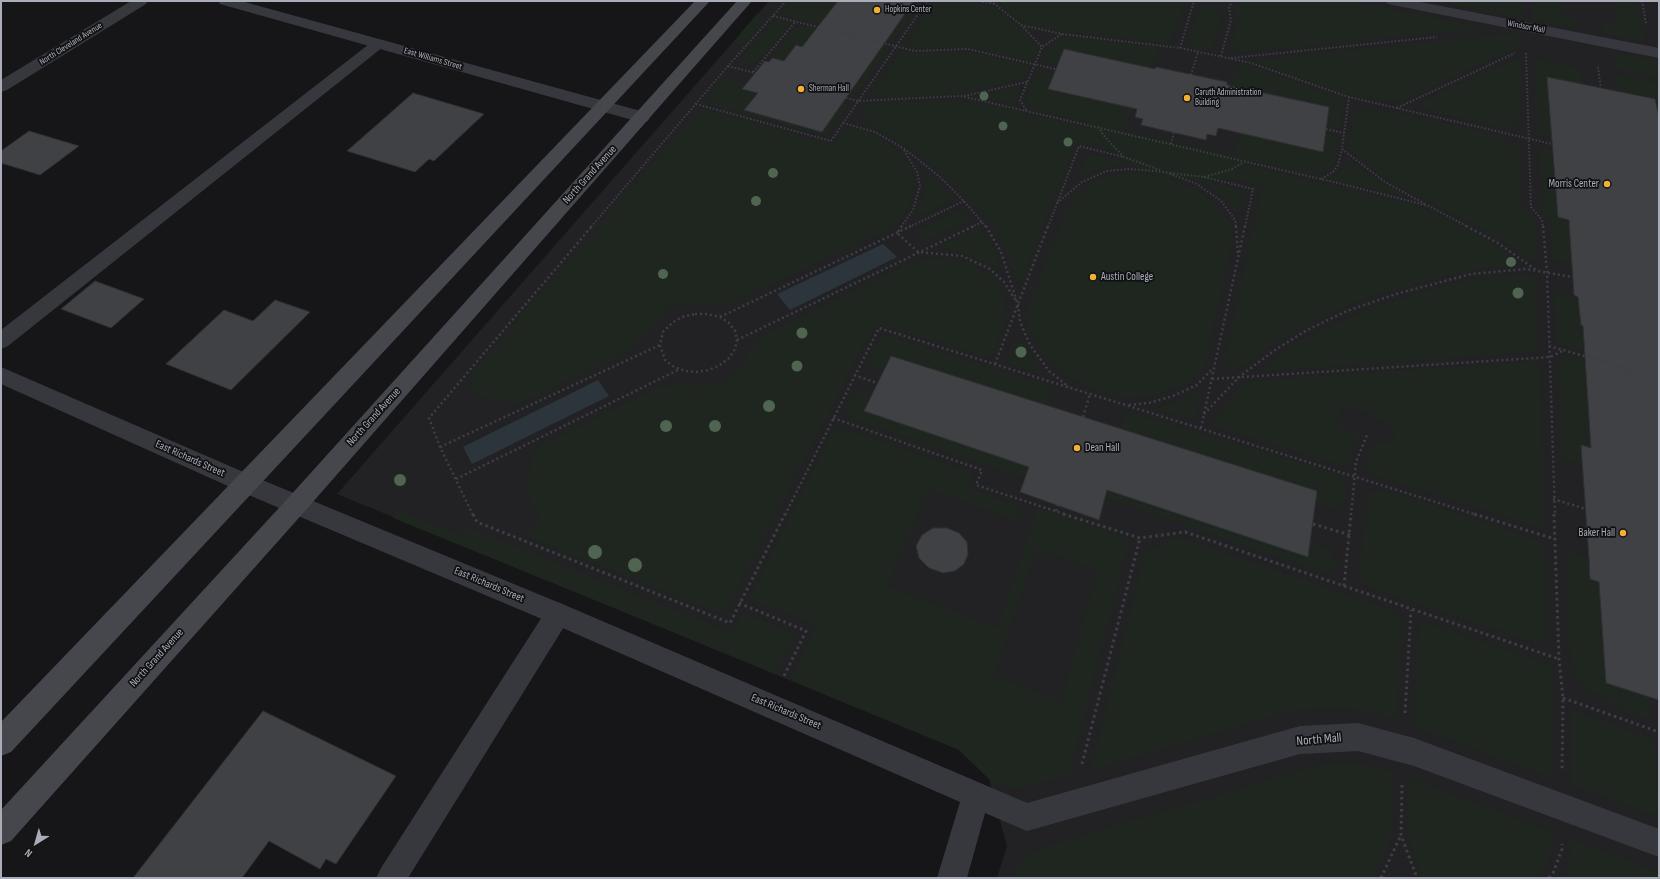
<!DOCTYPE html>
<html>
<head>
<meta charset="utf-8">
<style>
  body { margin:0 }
  #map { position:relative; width:1660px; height:879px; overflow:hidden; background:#161618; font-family:"Sofia Sans Condensed",sans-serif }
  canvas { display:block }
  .frame { position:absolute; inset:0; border:2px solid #a8adb8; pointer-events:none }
  .north { position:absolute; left:16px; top:823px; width:40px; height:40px; -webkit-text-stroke:3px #111113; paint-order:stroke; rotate:217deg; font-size:11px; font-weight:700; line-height:16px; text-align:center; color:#a8adb8 }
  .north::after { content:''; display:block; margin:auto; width:14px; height:18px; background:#a8adb8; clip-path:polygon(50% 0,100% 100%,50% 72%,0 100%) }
</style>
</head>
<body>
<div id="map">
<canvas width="1660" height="879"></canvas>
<div class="frame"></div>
<div class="north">N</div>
</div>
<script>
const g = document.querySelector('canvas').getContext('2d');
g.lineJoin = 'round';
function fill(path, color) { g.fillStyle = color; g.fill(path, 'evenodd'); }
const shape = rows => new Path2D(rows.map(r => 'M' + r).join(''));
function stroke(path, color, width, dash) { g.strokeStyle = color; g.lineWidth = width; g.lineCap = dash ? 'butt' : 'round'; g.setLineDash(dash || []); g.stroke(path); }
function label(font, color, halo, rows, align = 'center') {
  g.font = font + ' "Sofia Sans Condensed",sans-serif'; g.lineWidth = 3.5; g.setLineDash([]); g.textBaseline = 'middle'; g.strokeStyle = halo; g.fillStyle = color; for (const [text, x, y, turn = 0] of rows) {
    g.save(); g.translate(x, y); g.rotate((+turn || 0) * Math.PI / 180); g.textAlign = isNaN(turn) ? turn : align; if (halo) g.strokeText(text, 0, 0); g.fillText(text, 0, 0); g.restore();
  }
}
fill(shape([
  [769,1,1659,1,1659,878,997,878,1007,846,989,779,959,750,337,494]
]), '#222225');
fill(shape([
  [792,1,838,1,833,7,843,31,780,15],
  [914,1,922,1,892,43,858,35],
  [933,1,969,1,996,8,1022,30,1037,46,1036,55,1033,62,968,47,915,49,905,46],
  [995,1,1185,1,1170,43,1044,29,1022,22],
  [1237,1,1351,1,1488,28,1244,52,1230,50,1238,21,1234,10],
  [1433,1,1522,1,1522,18],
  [1532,1,1561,1,1562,15,1579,19,1581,30,1533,20],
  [1615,1,1638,1,1644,42,1603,34,1602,23,1618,26],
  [1207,8,1216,10,1222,17,1213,47,1207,51,1198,51,1190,48,1188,42,1199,10],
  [757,14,767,17,742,46,732,43],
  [776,19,791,23,756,64,741,61],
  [799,25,890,47,856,95,848,94,870,64,797,46,784,61,772,58],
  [1518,33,1520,34,1519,46,1404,100,1381,101,1349,95,1261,64,1256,62,1256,60],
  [1071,37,1159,47,1151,68,1064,50,1057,65,1042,62,1049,46,1060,39],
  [901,51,914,53,971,52,1031,66,1025,78,960,94,878,98,872,95],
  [1613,52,1659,61,1659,78,1615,69],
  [1519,57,1520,119,1517,125,1506,128,1433,113,1424,108,1419,102],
  [1534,58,1581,68,1583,85,1547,77,1552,138,1540,134,1538,132],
  [1237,64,1252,66,1344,100,1340,129,1326,125,1231,86],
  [1039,70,1053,73,1047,89,1133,108,1124,130,1233,156,1239,133,1323,152,1325,133,1338,136,1335,163,1330,169,1316,176,1257,162,1252,167,1414,205,1434,211,1478,234,1524,265,1464,271,1370,297,1328,314,1290,333,1262,351,1244,366,1239,368,1233,367,1229,365,1225,358,1262,186,1228,178,1208,181,1244,191,1240,211,1237,213,1234,211,1230,203,1206,184,1205,182,1169,178,1205,194,1215,202,1229,223,1233,238,1205,367,1187,383,1158,394,1129,398,1097,391,1068,377,1046,357,1032,335,1025,314,1069,204,1075,195,1094,181,1105,177,1132,173,1160,176,1151,174,1126,163,1125,165,1105,168,1083,175,1080,172,1088,153,1124,161,1108,149,1077,141,1019,285,1009,258,996,233,978,209,939,170,917,153,894,138,871,127,863,120,862,114,863,108,871,103,950,100,984,103,1091,128,1089,122,1040,110,1028,104,1025,101,1026,98],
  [1616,75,1659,83,1659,117,1655,99,1619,92],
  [725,79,746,84,747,90,758,93,745,110,822,132,842,103,849,105,827,137,705,103],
  [1023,85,1015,100,1017,105,977,96],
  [701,108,833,145,843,131,847,128,855,127,872,134,888,143,900,153,912,168,914,182,913,197,907,212,889,230,726,305,727,304,718,301,717,304,696,303,676,308,673,305,666,309,668,312,652,325,643,339,638,339,637,347,517,405,485,398,472,390,469,377],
  [1363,110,1384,111,1408,115,1493,134,1510,142,1520,149,1522,208,1535,218,1538,265,1497,237,1405,189,1380,174,1349,148,1353,115],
  [1542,148,1552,150,1558,217,1572,221,1576,265,1552,259,1551,221,1543,211,1539,150],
  [1347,156,1365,172,1408,197,1329,179,1341,171,1346,163],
  [924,168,957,199,921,215,917,213,924,196,925,181,921,169],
  [960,210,970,219,923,242,914,232],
  [980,227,995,250,1001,270,966,254,940,248,942,246],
  [944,257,971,263,993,278,1001,288,1007,317,990,358,875,323,724,615,527,537,540,517,534,510,530,501,528,480,531,462,541,445,664,384,674,388,677,384,699,386,710,384,721,380,724,383,731,380,729,376,743,365,751,346,756,346,756,340,753,340,917,260],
  [1524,274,1538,276,1538,352,1256,372,1297,342,1337,323,1377,306,1434,289,1474,279],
  [1554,291,1578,297,1581,325,1599,330,1601,356,1557,344],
  [882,334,1053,387,1047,406,891,356,883,371,876,368,870,364,869,359],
  [1018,335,1030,354,1045,375,1006,363],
  [1565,355,1620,370,1586,373,1591,448,1582,445,1582,465,1562,459,1558,357],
  [1540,361,1544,529,1365,473,1368,455,1373,440,1378,443,1386,443,1391,441,1395,437,1394,432,1390,425,1359,409,1350,407,1342,408,1338,413,1338,420,1344,426,1352,431,1360,432,1353,450,1350,468,1210,425,1244,381],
  [1202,391,1195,420,1155,409,1178,401],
  [856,394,863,394,871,396,864,411,1029,467,1025,478,852,419,846,413,844,407,850,397],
  [1125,411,1332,472,1342,481,1345,491,1345,500,1340,506,1333,509,1315,505,1121,429],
  [837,428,845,429,974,473,968,488,1020,506,1015,520,928,489,887,586,997,628,1037,508,1127,538,1127,549,1069,775,1018,789,1003,787,989,779,959,750,791,680,816,625,749,599,832,433],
  [1036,549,1098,570,1061,701,994,675],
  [1108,490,1308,557,1310,541,1328,550,1334,557,1337,567,1332,571,1323,572,1106,498],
  [1379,490,1399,494,1544,542,1547,637,1535,642,1377,590,1365,584,1359,574,1368,500,1369,492],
  [399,510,462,536,469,528,732,633,742,613,795,634,776,674,393,518],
  [1183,538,1394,611,1402,620,1397,720,1370,712,1346,708,1312,708,1283,713,1091,770,1143,560,1149,551,1172,539],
  [1566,550,1589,558,1590,579,1599,582,1606,683,1649,697,1652,722,1630,712,1592,692,1581,684,1575,676,1569,648],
  [1428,623,1552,666,1554,703,1552,778,1413,726,1419,626],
  [1571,709,1653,739,1659,800,1659,817,1570,784],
  [1337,763,1361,764,1394,772,1391,835,1384,857,1373,876,1370,878,1013,878,1015,872,1025,858,1041,848,1315,766],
  [1410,778,1552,832,1552,850,1544,869,1538,878,1422,878,1408,835],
  [1571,839,1659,872,1659,878,1563,878,1569,867]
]), '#1e261f');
fill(shape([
  [883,244,897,257,790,310,777,294],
  [598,380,609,396,472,464,463,447]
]), '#2c353c');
const building = shape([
  [838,1,914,1,822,132,744,110,758,93,742,89,765,61,769,62,772,58,784,61,796,45,802,47,838,1],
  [1064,49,1155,69,1156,67,1227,82,1227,85,1329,107,1323,152,1218,128,1216,136,1207,134,1206,140,1141,125,1143,119,1135,117,1137,109,1048,89,1064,49],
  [1547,77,1655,99,1659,117,1659,700,1606,683,1599,582,1590,579,1589,558,1581,445,1591,448,1583,326,1581,325,1578,297,1574,295,1569,220,1558,217,1547,77],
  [413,93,484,114,434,161,429,159,415,172,347,151,413,93],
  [29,131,79,146,40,175,1,163,1,151,29,131],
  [95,281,144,299,111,328,61,309,95,281],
  [275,300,310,312,231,390,166,364,224,310,253,321,275,300],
  [891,356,1317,491,1308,557,1107,490,1099,520,1020,492,1029,467,864,411,891,356],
  [933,528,947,528,959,533,967,542,968,554,964,564,955,571,943,573,929,568,919,558,916,546,922,535,933,528],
  [263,711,396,776,336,864,326,859,320,869,269,841,242,878,133,878,263,711]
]);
fill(building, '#404145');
stroke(building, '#303034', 1);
stroke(shape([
  [979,1,995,4],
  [991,1,1021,25,1062,34,1180,48,1251,63,1349,97,1552,144],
  [1642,1,1646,24],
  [773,16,915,51,968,49,1055,69],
  [1021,25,1042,47],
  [851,35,867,15],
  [1180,48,1194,1],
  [1526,53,1531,207,1542,220,1543,227],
  [1221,56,1231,20,1229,8,1232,1],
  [1231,58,1437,37],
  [728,66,755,73],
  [1598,67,1601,88],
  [753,72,796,21],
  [1191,75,1198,52],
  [964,96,1027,82],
  [1349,97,1342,149,1385,182,1425,204],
  [846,98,858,101,961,96,1338,183,1429,206,1468,227],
  [696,104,831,141,927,1],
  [1397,108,1515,53],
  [1026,110,1020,100,1042,47,1062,34],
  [843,123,875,132,906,150,940,177,964,201,986,227],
  [1098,127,1105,137,1124,157,1160,170],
  [1326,129,1344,133],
  [1171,144,1174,132],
  [1170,173,1204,177,1232,169,1244,162],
  [1204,177,1253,189,1245,227],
  [1321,179,1333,172,1338,165,1342,149],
  [1057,203,1082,182,1107,171,1129,169,1165,172,1197,184,1221,201,1235,220,1236,227],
  [591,227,728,66,786,1],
  [901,227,913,210,920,186,917,172,904,150],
  [909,227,964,201],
  [971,227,982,222],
  [1048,227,1079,146,1124,157]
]), '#3d3f44', 2, [1.5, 2]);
stroke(shape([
  [902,226,897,233,918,252,962,256,990,269,1004,282,1016,301],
  [986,226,1001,252,1018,305,1020,322,1030,345,1049,371,1069,387],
  [1236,226,1238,254],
  [1466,226,1498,243,1536,270],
  [1543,226,1547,272,1555,515],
  [695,314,707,314,720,317,729,323,735,331,737,340,735,349,729,358,720,365,709,370,697,372,685,371,674,367,665,360,660,345,663,332,672,323,682,317,695,314],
  [720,317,911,226],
  [737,340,974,226],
  [1549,346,1659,377],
  [995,364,1048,226],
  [1626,368,1627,384],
  [854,375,877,383],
  [1212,379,1550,357,1565,350],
  [1129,405,1149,403,1173,396,1197,385,1213,368],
  [1204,414,1239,377,1275,350,1307,330,1347,311,1396,294,1471,274,1526,269,1572,277],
  [1083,417,1090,394],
  [833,418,982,470,976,485,1067,515],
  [1201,428,1245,226],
  [440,447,660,345],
  [456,479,680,369],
  [1553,499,1586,509],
  [1056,511,1058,505],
  [473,515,440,447,429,418,592,226],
  [785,515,879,328,1477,515],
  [1351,515,1356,462,1367,435]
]), '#3d3f44', 2.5, [2, 3]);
stroke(shape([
  [473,514,477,522,730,623,785,514],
  [1063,514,1140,538,1185,532,1559,659],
  [1474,514,1555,539],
  [1554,514,1559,659,1563,698,1562,771],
  [1313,524,1350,535],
  [1344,586,1351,514],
  [739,603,806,631,784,676],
  [1563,698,1659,732],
  [1405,713,1411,610],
  [1082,764,1140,538],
  [1402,785,1401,835,1417,878],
  [1381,878,1401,835],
  [1549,878,1553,873,1562,849,1562,844]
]), '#3d3f44', 3, [2.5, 3.5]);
fill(shape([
  [378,39,383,41,386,44,383,47,8,346,1,349,1,330,373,41,378,39],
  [558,602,567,606,570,614,567,622,408,878,376,878,381,868,549,606,558,602]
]), '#37383d');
fill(shape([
  [131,1,148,1,146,4,7,90,1,92,1,80,131,1],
  [218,1,241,1,648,113,650,117,648,121,642,122,636,121,220,4,218,1],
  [1386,1,1415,1,1659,48,1659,58,1393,5,1388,4,1386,1],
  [1,367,255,477,567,606,1027,803,1300,726,1358,723,1414,738,1659,829,1659,857,1414,766,1358,751,1300,754,1027,831,985,813,967,878,937,878,960,802,549,622,239,491,1,384,1,367]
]), '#37383d');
fill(shape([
  [695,1,710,1,11,752,1,756,1,722,695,1],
  [737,1,752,1,305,511,11,841,1,845,1,810,289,497,737,1]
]), '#45474d');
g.fillStyle = '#506452';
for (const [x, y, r] of [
  [984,96,4.5],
  [1003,126,4.5],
  [1068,142,4.5],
  [773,173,5],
  [756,201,5],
  [1511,262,5],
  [663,274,5],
  [1518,293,5.5],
  [802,333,5.5],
  [1021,352,5.5],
  [797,366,5.5],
  [769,406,6],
  [666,426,6],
  [715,426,6],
  [400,480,6],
  [595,552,7],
  [635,565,7]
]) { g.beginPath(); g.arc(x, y, r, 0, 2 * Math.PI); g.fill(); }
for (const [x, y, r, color] of [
  [877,10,4,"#f2b134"],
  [801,89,4,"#f2b134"],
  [1187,98,4,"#f2b134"],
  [1607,184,4,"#f2b134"],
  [1093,277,4,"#f2b134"],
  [1077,448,4,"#f2b134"],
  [1623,533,4,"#f2b134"]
]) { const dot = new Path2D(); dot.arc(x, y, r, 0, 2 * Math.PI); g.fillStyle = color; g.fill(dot); stroke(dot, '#111113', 1.5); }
label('9px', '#a8adb8', '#111113', [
  ["Hopkins Center",885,10],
  ["Sherman Hall",809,89],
  ["Caruth Administration",1195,93],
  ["Building",1195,103]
], 'left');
label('9px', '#a8adb8', '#111113', [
  ["Windsor Mall",1526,27,11],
  ["North Cleveland Avenue",71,44,-32],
  ["East Williams Street",433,59,16]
]);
label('11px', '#a8adb8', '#111113', [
  ["North Grand Avenue",590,175,-48],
  ["North Grand Avenue",374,417,-48],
  ["East Richards Street",190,459,24],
  ["East Richards Street",489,585,23],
  ["North Grand Avenue",157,658,-48],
  ["East Richards Street",786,712,23]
]);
label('11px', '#a8adb8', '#111113', [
  ["Morris Center",1599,184],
  ["Austin College",1101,277,"left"],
  ["Dean Hall",1085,448,"left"],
  ["Baker Hall",1615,533]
], 'right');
label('13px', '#a8adb8', '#111113', [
  ["North Mall",1319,740,-5]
]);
</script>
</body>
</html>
